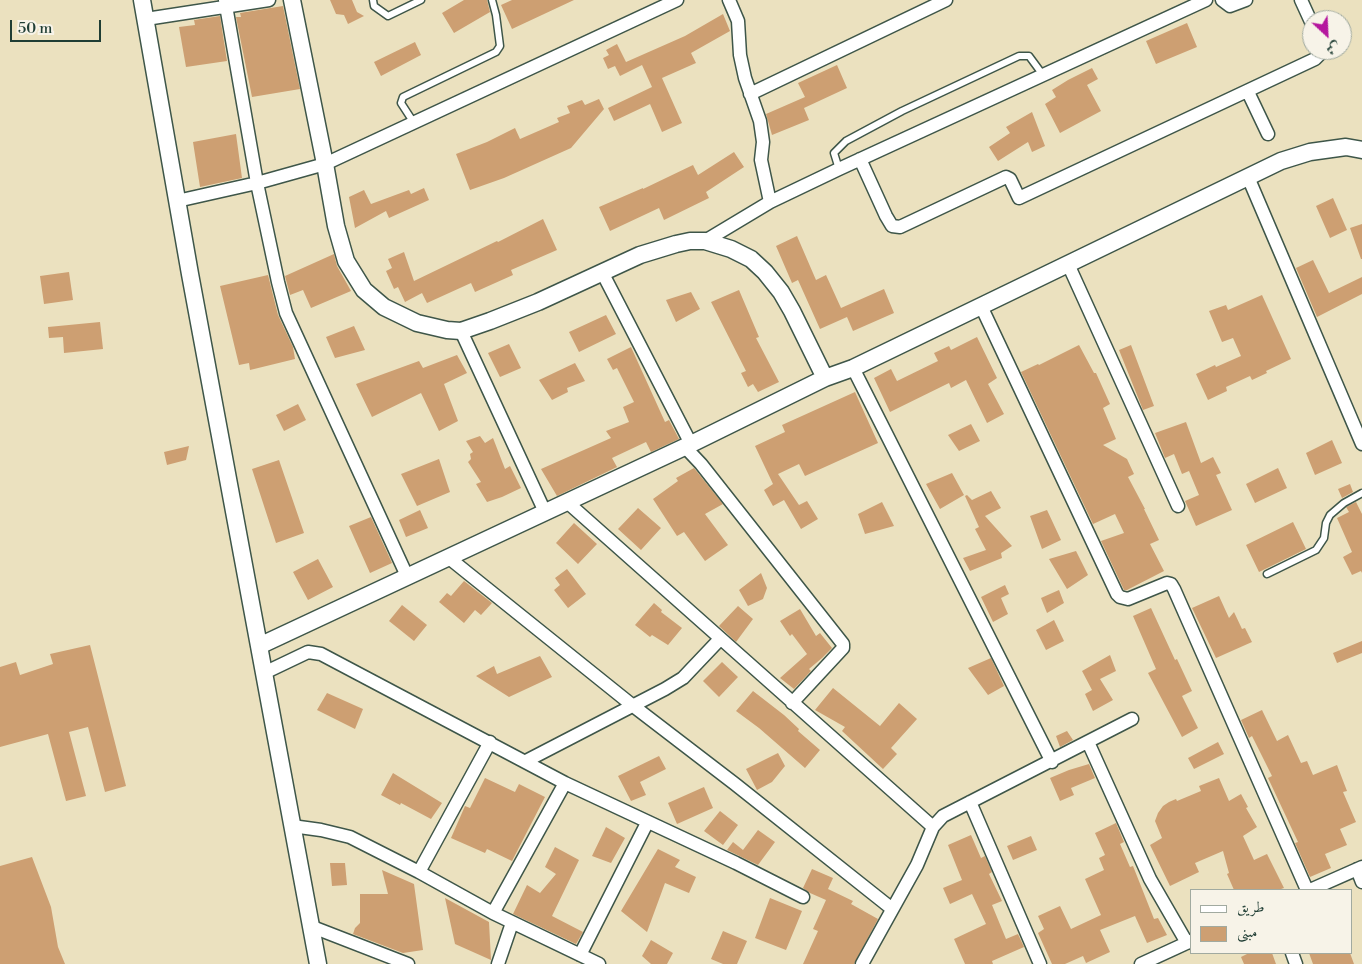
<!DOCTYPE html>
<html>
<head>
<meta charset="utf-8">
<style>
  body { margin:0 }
  #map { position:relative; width:1362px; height:964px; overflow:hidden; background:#ebe1bf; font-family:"Libre Bodoni",Amiri,serif }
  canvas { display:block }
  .legend { position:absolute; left:1190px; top:889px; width:162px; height:65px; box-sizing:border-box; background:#f7f3e8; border:1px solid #a1aaa0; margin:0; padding:6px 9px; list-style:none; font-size:15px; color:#1f3d34 }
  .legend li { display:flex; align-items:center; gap:10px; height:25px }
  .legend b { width:25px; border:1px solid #a1aaa0 }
  .north { position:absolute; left:1302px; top:10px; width:50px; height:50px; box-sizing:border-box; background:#f7f3e8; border:1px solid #a1aaa0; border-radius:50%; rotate:155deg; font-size:14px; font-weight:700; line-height:20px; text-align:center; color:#1f3d34 }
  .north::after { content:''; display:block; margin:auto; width:18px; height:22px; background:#b5179e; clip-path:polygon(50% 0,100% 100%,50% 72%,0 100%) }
  .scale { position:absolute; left:10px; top:20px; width:91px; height:22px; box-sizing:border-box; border:2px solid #1f3d34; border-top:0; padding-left:6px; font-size:15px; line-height:18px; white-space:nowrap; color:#1f3d34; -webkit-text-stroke:4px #f7f3e8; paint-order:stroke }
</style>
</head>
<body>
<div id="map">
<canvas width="1362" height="964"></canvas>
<ul class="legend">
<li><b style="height:6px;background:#fff"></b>طريق</li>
<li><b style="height:14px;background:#cd9f72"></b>مبنى</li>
</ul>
<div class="north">ش</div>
<div class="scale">50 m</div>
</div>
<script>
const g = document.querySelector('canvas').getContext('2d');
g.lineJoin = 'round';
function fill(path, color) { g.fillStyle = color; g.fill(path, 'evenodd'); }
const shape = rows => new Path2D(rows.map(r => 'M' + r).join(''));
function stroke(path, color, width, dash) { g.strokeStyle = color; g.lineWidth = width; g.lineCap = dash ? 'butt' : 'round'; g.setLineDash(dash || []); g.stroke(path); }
fill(shape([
  [330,0,352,0,357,12,364,16,348,24,344,15,336,14],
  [464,0,487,0,490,12,454,33,442,13],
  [512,0,574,0,512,29,501,5],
  [283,6,300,89,252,97,236,17,241,17,240,13],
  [723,14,730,31,691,53,696,63,662,78,682,123,662,132,650,104,614,121,608,108,652,87,642,65,620,76,615,66,608,69,603,58,609,55,606,50,617,44,626,62,685,36],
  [220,16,227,61,186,67,179,27,195,25,194,20],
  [1187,23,1197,47,1156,64,1146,41],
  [415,42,421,55,381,76,374,62],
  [837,65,847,88,804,108,809,120,772,135,766,114,805,97,798,83],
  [1092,68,1098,79,1087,85,1101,111,1060,133,1045,104,1056,97,1052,90,1068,80],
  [599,99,604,109,571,148,504,178,470,190,456,154,487,142,515,128,520,139,559,122,557,118,570,113,567,106,582,100,585,105],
  [1032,112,1045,146,1032,152,1028,142,998,161,989,147,1010,133,1006,127],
  [236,134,242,178,200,187,193,142],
  [734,152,744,167,706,192,709,198,664,220,659,208,610,231,599,207,643,188,643,189,693,165,698,175],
  [424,188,429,200,389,218,386,211,355,228,349,197,364,190,371,204,409,190,411,194],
  [1333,198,1347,230,1330,238,1316,206],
  [543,219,557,250,511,270,513,275,475,292,471,283,427,303,422,293,405,302,398,287,394,289,386,271,392,268,388,259,404,252,414,281,497,241,498,242],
  [1362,224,1362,259,1361,259,1350,228],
  [797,236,816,280,826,275,841,308,884,289,894,313,853,331,847,317,820,329,798,280,792,283,776,246],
  [334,254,337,266,351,291,311,308,303,290,290,295,285,276],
  [1313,260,1329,293,1362,277,1362,294,1317,317,1296,268],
  [69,272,73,300,44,304,40,276],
  [268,275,278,315,293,347,295,359,250,370,249,363,239,365,220,286],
  [739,290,759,337,756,338,779,382,758,392,753,384,748,387,741,373,746,371,711,302],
  [691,292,700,309,676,322,666,300],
  [1262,295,1291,359,1266,371,1267,373,1252,380,1250,376,1226,387,1227,391,1208,400,1196,374,1215,365,1216,367,1241,356,1233,338,1222,342,1209,311,1226,305,1228,310],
  [606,315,616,334,579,352,569,332],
  [100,322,103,349,64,353,63,337,49,338,48,327],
  [354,326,365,350,335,358,326,337],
  [977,337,997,378,988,384,1004,414,987,423,966,380,951,388,949,383,890,412,874,378,891,369,897,381,938,361,934,353,949,346,951,350],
  [509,344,521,368,500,377,488,353],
  [1079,345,1094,373,1096,373,1110,404,1103,408,1116,439,1103,445,1127,459,1134,474,1128,477,1145,509,1144,509,1159,540,1150,544,1164,571,1127,590,1124,590,1101,541,1124,533,1115,514,1093,524,1021,372,1038,364,1039,365],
  [1131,345,1154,406,1143,410,1119,350],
  [631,347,665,422,669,420,679,439,651,452,646,442,612,458,617,467,557,496,541,469,611,438,606,431,629,422,623,407,634,402,617,368,613,370,607,359],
  [457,355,467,373,444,384,458,421,439,431,421,393,372,417,356,384,419,361,423,368],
  [575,363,585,381,567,388,568,392,552,400,539,380],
  [855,392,878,443,805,476,799,464,778,474,799,505,807,501,818,519,801,529,784,500,773,506,764,490,773,484,755,446,785,432,782,425],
  [298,404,306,420,284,431,276,415],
  [1186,422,1201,463,1213,457,1221,473,1216,475,1232,510,1196,526,1185,501,1199,495,1189,471,1182,474,1174,454,1165,458,1155,433],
  [971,424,980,441,959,451,948,435],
  [480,436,485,443,493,438,505,469,510,466,521,488,502,497,487,502,476,484,481,482,468,462,471,459,470,454,473,452,466,441],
  [1332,440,1342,463,1315,475,1306,453],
  [189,446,186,460,167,465,164,452],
  [439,459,450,492,417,506,401,474],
  [279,460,304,533,276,543,252,469],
  [694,468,723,504,705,514,728,545,705,561,684,532,677,536,653,499,678,481,676,478],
  [1278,468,1287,488,1255,503,1246,484],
  [952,473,964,495,940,509,926,484],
  [1350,484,1353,492,1342,498,1338,489],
  [991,491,1001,508,985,516,1012,546,1001,553,1002,558,970,571,963,558,986,550,975,529,979,527,965,496,967,495,972,500],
  [882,502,894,526,865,534,858,514],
  [1356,502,1362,514,1362,573,1361,571,1352,575,1343,557,1352,552,1337,518,1349,512,1346,507],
  [638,508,661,528,641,550,618,529],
  [420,510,428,528,406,537,399,520],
  [1047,510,1061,540,1042,549,1030,516],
  [371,517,392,563,370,573,349,526],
  [1293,522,1306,549,1259,572,1246,545],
  [574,523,597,544,578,564,556,543],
  [1076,551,1088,575,1067,589,1049,559],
  [318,559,333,587,308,600,293,572],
  [567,569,586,594,568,608,554,590,560,585,555,578],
  [761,573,767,588,763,599,748,606,739,590],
  [464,581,492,603,481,615,475,610,464,623,439,602,447,593,451,596],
  [1005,585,1009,594,1001,598,1008,614,993,622,981,597],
  [1059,590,1064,603,1047,613,1041,598],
  [1219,596,1229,618,1234,612,1242,629,1245,628,1252,642,1216,658,1192,608],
  [654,603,662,610,661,612,682,628,668,645,652,635,650,637,635,625],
  [402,605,427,625,414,641,389,621],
  [738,606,753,619,736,642,719,626],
  [1151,608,1175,660,1177,659,1192,691,1182,696,1198,728,1182,737,1148,673,1156,669,1133,616],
  [800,609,816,636,820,633,832,648,822,658,809,669,811,671,794,689,780,678,807,654,792,634,790,636,780,621],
  [1054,620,1064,641,1046,650,1036,630],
  [1362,641,1362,653,1337,663,1333,653],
  [90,645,126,786,105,792,88,727,69,732,86,796,66,801,48,734,0,747,0,667,16,662,20,675,53,664,50,654],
  [1110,655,1116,671,1100,679,1113,700,1093,711,1085,694,1092,690,1082,671],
  [540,656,552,677,509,697,476,676,494,666,497,674],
  [991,658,1004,686,988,695,968,668],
  [722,662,738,677,719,697,703,681],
  [833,688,880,726,899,703,917,719,891,748,897,754,883,769,842,731,845,727,815,710],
  [753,691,784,715,799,729,798,731,820,750,805,768,759,728,736,711],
  [327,693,363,709,355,729,317,710],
  [1262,710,1277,741,1288,735,1301,763,1307,761,1313,775,1337,765,1347,791,1343,792,1356,822,1340,829,1347,845,1325,854,1331,868,1310,877,1295,843,1298,842,1268,778,1272,776,1252,736,1249,738,1241,720],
  [1067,731,1073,740,1060,747,1056,736],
  [1218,742,1224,754,1194,769,1188,758],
  [778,753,785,766,772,782,757,790,746,769],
  [659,756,666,769,640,782,646,795,631,801,618,776],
  [1089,764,1095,778,1071,788,1074,795,1060,801,1050,778,1069,770],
  [393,773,442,803,431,819,401,803,400,805,381,795],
  [485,778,515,792,519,784,545,797,512,861,487,849,485,853,451,838,465,806,470,808],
  [1219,778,1229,801,1241,794,1248,807,1246,808,1257,827,1243,836,1254,860,1267,854,1284,888,1278,890,1234,890,1227,874,1229,873,1223,851,1195,863,1199,872,1170,886,1150,845,1162,838,1155,821,1158,813,1163,806,1169,802,1176,799,1177,801,1201,791,1199,786],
  [704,787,713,808,677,824,668,803],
  [720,811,738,825,723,845,704,831],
  [1116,823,1124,842,1120,844,1130,867,1133,866,1154,919,1158,918,1167,935,1147,943,1135,916,1100,930,1110,952,1086,963,1083,956,1065,964,1052,964,1038,933,1044,929,1038,916,1060,906,1071,929,1101,915,1085,879,1104,870,1099,858,1105,855,1095,833],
  [606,827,625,838,611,863,592,856],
  [758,830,775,842,758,865,727,850,733,842,743,850],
  [971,835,981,858,985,856,992,872,989,874,1002,901,992,905,1006,939,1018,934,1024,947,992,961,993,964,965,964,954,939,986,924,972,894,950,904,943,888,962,880,948,845],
  [1031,836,1037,850,1013,860,1007,846],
  [555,847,579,860,552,916,583,932,576,944,513,914,527,885,540,893,556,874,545,867],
  [658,849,680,860,675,867,696,877,689,893,665,883,647,932,621,911],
  [32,857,51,907,58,947,65,964,0,964,0,866],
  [330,863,345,863,347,885,332,886],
  [812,869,833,878,828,889,853,901,851,904,878,919,854,964,803,964,818,931,813,929,826,900,810,893,803,888],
  [382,870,414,884,423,950,403,953,353,934,355,928,360,923,360,894,388,894],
  [445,898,489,922,491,960,455,944],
  [770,898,802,911,786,950,755,938],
  [723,931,747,941,737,964,723,964,711,959],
  [651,940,673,953,667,964,651,964,642,956],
  [1249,953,1272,953,1276,964,1244,964,1241,957],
  [1309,953,1350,953,1354,964,1313,964]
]), '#cd9f72');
const service = shape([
  [373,0,374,6,388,16,421,0],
  [414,123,401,103,403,97,496,52,500,46,496,15,492,0],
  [839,169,834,153,846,141,902,111,1019,56,1029,56,1043,75],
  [1267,574,1316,550,1324,538,1326,523,1330,515,1344,503,1362,493]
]);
const minor = shape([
  [225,0,257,183,278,282,286,313,407,576],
  [729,0,738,21,740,55,745,78,760,121,763,142,761,160,770,202],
  [1222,0,1230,6,1246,0],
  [1301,0,1312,24],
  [146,19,269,0],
  [1248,92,1268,134],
  [750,94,946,0],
  [860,159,886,216,892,226,900,227,1006,177,1010,179,1019,198,1315,59,1319,55,1322,50],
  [1248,177,1362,444],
  [177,201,257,183,325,164,677,0],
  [705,241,770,202,839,169,1206,0],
  [1068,264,1178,506],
  [602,272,691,444],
  [981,306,1117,594,1120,597,1128,599,1167,583,1171,584,1174,589,1307,890],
  [461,331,545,512],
  [853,368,1052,762],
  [685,447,701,464,843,644,843,648,792,703],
  [567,502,933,827],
  [449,558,632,705,735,784,891,908],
  [264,673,308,652,321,654,565,783,736,863,803,897],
  [1088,742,1150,879,1187,943],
  [526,761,665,689,683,678,720,639],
  [970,802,1040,964],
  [292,826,321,830,350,837,419,872,493,913,599,964],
  [1357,869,1362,882],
  [419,872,490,742],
  [1310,890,1362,867],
  [493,913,565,783],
  [310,926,408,964],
  [1292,953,1296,964],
  [580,955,647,823],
  [498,964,512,923],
  [862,964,917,865,933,827,943,816,1132,719],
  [1141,964,1191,941]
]);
const tertiary = shape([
  [142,0,190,274,318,964],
  [292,0,325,164,336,226,346,261,364,290,384,307,417,323,447,330,461,331,490,321,538,302,640,255,676,244,690,241,705,241,731,249,751,259,765,272,781,292,792,311,825,378],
  [259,646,691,444,825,378,853,368,1281,161,1310,152,1346,147,1362,150]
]);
stroke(service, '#3e5649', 9);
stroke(minor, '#3e5649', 15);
stroke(tertiary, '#3e5649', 19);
stroke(service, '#fff', 6);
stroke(minor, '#fff', 12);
stroke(tertiary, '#fff', 16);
</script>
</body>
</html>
